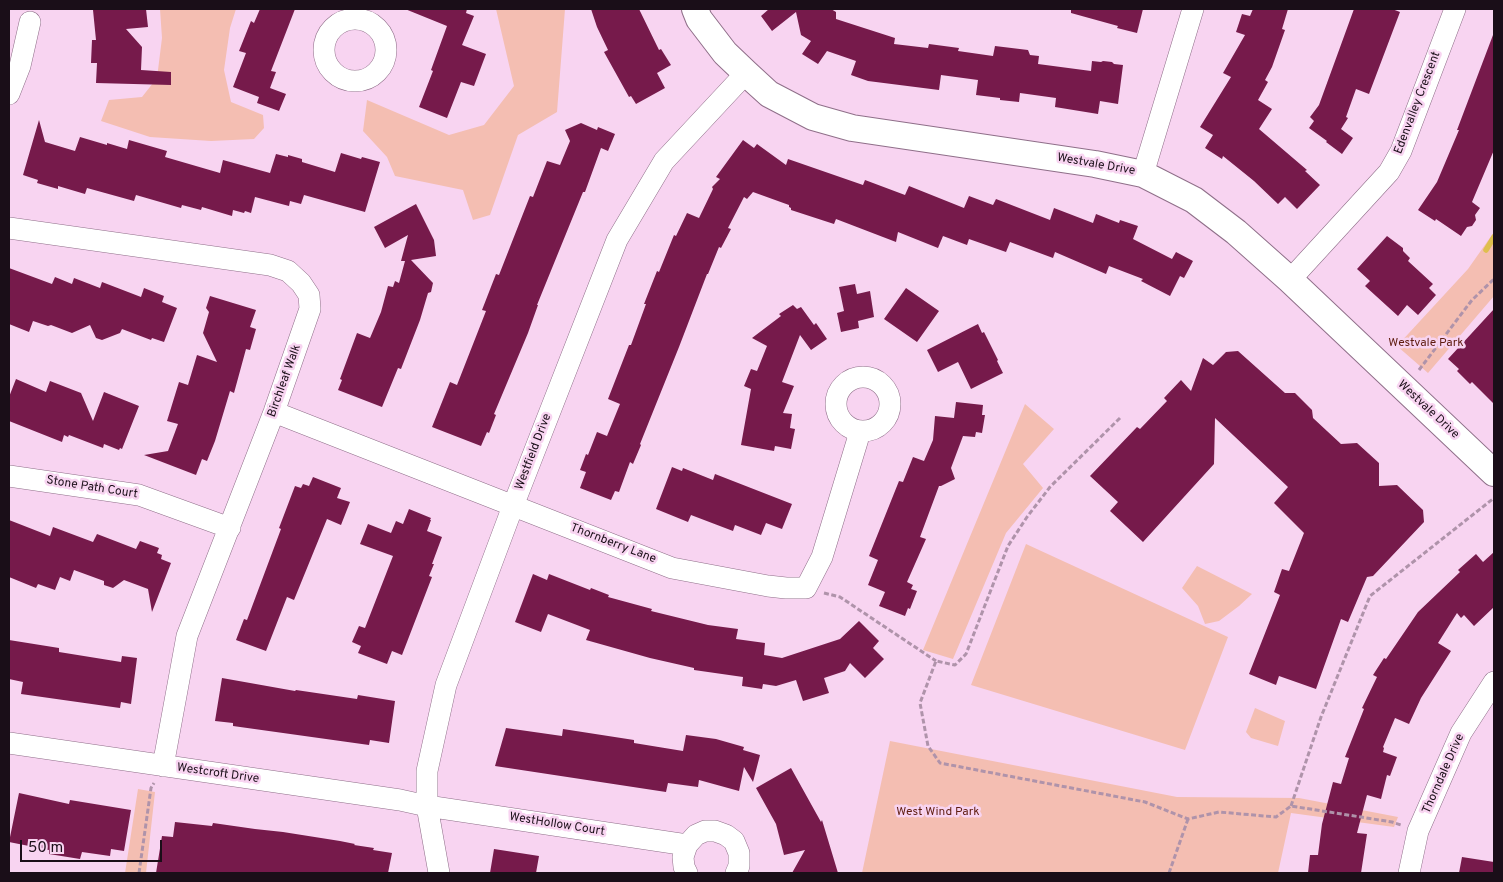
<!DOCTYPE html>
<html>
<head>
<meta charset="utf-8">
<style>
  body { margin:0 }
  #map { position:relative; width:1503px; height:882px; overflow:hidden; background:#f8d4f1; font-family:Overpass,sans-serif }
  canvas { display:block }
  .frame { position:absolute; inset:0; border:10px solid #1a0e18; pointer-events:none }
  .scale { position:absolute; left:20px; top:840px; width:142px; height:22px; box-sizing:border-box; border:2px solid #1a0e18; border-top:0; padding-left:6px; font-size:15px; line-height:18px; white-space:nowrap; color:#1a0e18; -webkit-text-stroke:4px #f8d4f1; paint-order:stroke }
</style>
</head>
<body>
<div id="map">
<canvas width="1503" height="882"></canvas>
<div class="frame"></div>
<div class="scale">50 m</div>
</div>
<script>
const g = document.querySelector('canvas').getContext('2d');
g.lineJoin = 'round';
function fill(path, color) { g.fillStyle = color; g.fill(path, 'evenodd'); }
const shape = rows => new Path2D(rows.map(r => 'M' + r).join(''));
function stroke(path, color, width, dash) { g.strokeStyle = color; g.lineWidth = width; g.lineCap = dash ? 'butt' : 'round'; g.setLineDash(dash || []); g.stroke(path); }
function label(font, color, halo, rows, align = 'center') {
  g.font = font + ' Overpass,sans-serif'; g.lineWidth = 5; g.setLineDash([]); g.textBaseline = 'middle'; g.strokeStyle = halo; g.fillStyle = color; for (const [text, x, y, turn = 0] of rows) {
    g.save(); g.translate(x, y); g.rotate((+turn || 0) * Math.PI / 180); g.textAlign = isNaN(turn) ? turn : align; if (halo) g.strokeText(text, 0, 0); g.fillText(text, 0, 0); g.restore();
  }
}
fill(shape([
  [160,9,236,9,230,28,224,70,231,102,263,115,264,128,254,139,211,141,150,137,101,121,109,100,142,97,157,78,162,38],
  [496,9,565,9,557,112,518,135,490,215,473,220,463,190,395,176,387,157,363,131,367,100,449,135,484,125,514,86],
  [1494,232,1494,296,1428,373,1397,346,1468,269],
  [1025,404,1054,429,1023,464,1043,488,1006,533,953,659,923,650],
  [1026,544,1228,637,1185,750,971,685],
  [1197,566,1252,594,1239,606,1219,621,1205,624,1198,606,1182,588],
  [1255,708,1285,721,1278,746,1251,738,1246,732],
  [890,741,1177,797,1299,798,1398,817,1394,827,1291,813,1278,873,862,873],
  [138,789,155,792,146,873,125,873]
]), '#f4beb2');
stroke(shape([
  [1486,250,1494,237]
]), '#dfbf4e', 5.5);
fill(shape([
  [103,9,146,9,148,27,126,29,142,47,141,70,171,72,171,85,96,83,97,63,91,63,92,40,96,40,93,10],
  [260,9,295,9,271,71,276,72,270,88,286,94,279,111,257,103,259,97,233,87,246,53,239,51,251,21,254,23],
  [405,9,467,9,466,13,474,16,462,45,486,54,474,86,461,82,447,118,419,107,433,71,431,70,447,26],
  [591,9,639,9,659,50,661,49,671,65,657,73,665,88,636,104,631,96,629,97,604,52,608,50,597,27],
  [769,9,831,9,836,12,836,19,895,38,894,44,928,48,929,44,959,48,958,51,993,56,995,46,1028,50,1030,55,1039,56,1038,64,1091,71,1092,61,1101,62,1103,61,1112,62,1114,64,1123,65,1118,104,1100,101,1098,114,1055,107,1056,98,1020,93,1019,102,1000,100,1000,98,976,95,978,80,941,75,939,90,868,81,851,75,856,61,827,51,818,64,802,54,811,41,801,35,796,12,772,31,761,16],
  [1071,9,1143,9,1137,33,1117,28,1118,26,1071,13],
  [1253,9,1288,9,1282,29,1285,30,1272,67,1265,80,1268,82,1258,100,1272,109,1259,129,1307,170,1305,171,1320,185,1297,209,1285,197,1278,204,1254,181,1223,156,1222,159,1205,148,1213,135,1200,127,1231,77,1223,73,1245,35,1236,32,1242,14,1250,16],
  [1354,9,1392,9,1400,12,1369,94,1356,89,1346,117,1348,118,1341,129,1353,138,1342,154,1326,142,1327,141,1309,128,1314,121,1310,117,1319,105],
  [1493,35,1494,150,1472,202,1480,208,1475,215,1476,220,1472,226,1467,227,1461,236,1436,219,1435,221,1418,210,1437,182,1459,130,1457,130],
  [39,120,45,142,75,151,80,137,107,145,107,143,127,149,129,140,167,151,165,157,220,173,223,160,270,173,276,154,288,157,288,155,302,159,302,162,335,172,341,153,361,159,362,157,380,162,365,212,304,195,301,204,290,201,289,206,255,197,251,213,245,211,244,213,233,210,232,216,202,207,201,210,182,205,181,208,136,195,134,201,87,188,85,194,58,186,58,189,37,183,38,180,23,175],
  [581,123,597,130,598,127,615,134,608,151,601,148,585,192,583,192,537,305,538,305,528,333,494,414,496,415,489,433,487,432,481,446,432,427,450,382,457,385,486,311,482,310,496,274,499,275,530,196,533,197,547,161,560,165,570,141,565,130],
  [743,140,754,148,757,144,786,165,788,159,863,185,865,180,905,195,909,186,964,208,969,196,993,205,996,199,1050,220,1054,208,1093,223,1096,214,1119,223,1120,220,1138,226,1133,239,1172,259,1176,252,1193,261,1184,278,1180,276,1170,296,1141,281,1143,279,1109,266,1106,274,1055,252,1053,258,1010,242,1006,252,969,239,967,245,943,236,938,248,898,232,896,242,836,219,834,224,791,210,791,208,789,207,789,205,753,192,747,199,744,197,728,228,731,229,721,248,719,247,708,274,707,274,679,347,640,444,641,445,633,464,630,462,619,492,615,491,611,500,580,488,586,472,580,470,586,454,588,455,597,432,607,436,620,404,608,399,629,345,631,345,646,304,644,304,657,271,659,272,674,235,676,236,687,213,699,218,713,189,712,187,720,179,716,177],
  [416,204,434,240,436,256,411,260,433,283,431,292,428,293,420,320,401,369,398,368,382,407,338,390,342,380,340,379,357,333,370,338,381,312,388,286,393,287,395,281,399,283,405,261,401,261,408,235,385,248,374,227],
  [1387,236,1403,248,1403,251,1410,258,1408,261,1433,284,1429,288,1436,295,1418,315,1407,305,1398,316,1365,286,1370,281,1357,269],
  [9,268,52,284,55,277,72,284,74,278,100,288,102,282,141,297,144,288,164,296,162,302,177,308,164,342,152,338,151,340,122,329,120,333,102,340,96,338,90,325,72,333,51,325,48,326,33,321,29,332,9,324],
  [855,284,857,294,870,291,874,317,858,321,859,328,841,332,837,313,844,311,839,287],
  [906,288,939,311,917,342,884,319],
  [210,296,256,310,250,327,256,329,250,350,246,349,234,393,230,391,215,441,207,461,202,459,196,475,144,455,168,451,178,424,167,421,179,382,188,385,197,355,217,362,203,333,209,312,206,308],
  [793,305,797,309,801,307,814,325,816,323,827,339,811,350,800,335,782,382,794,386,783,413,792,414,790,428,795,429,791,449,775,446,774,451,741,445,751,389,744,386,751,369,757,371,767,346,752,338,781,316,779,314],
  [1494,309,1494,404,1472,382,1470,384,1457,371,1459,369,1448,359],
  [978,324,982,333,984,332,998,360,997,361,1003,373,971,389,958,362,938,372,927,350],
  [1238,351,1285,393,1295,393,1312,410,1313,418,1341,444,1357,443,1379,463,1379,486,1397,485,1423,510,1424,522,1373,576,1367,577,1348,622,1341,619,1316,689,1279,676,1276,685,1249,674,1280,595,1274,592,1282,569,1289,571,1304,533,1274,503,1288,487,1215,418,1214,464,1143,542,1110,511,1118,502,1090,476,1137,427,1140,429,1167,401,1164,398,1181,380,1191,391,1203,358,1213,365,1226,352],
  [16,379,46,392,50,381,81,393,93,421,104,392,139,406,122,449,120,448,119,450,104,444,103,448,69,435,68,437,64,435,62,442,9,421,9,397],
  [956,402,983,405,982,415,985,415,982,433,976,432,975,437,963,436,951,468,955,479,941,486,939,486,920,537,926,539,907,582,913,585,911,589,917,591,910,609,908,608,905,616,879,606,885,592,868,585,878,560,869,556,899,481,903,482,913,457,924,461,933,440,935,416,954,418],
  [672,467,682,471,683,468,713,480,715,474,792,504,782,529,766,523,761,535,735,525,733,531,691,515,688,522,656,509],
  [313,477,341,488,337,498,350,502,341,525,327,519,294,600,287,597,266,651,236,640,244,619,247,620,281,529,279,528,295,486,301,488,303,484,309,486],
  [409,509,431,518,430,520,431,520,427,531,442,537,432,564,434,564,429,576,432,577,402,655,392,651,387,664,358,653,361,646,352,642,359,626,365,628,393,556,360,544,368,524,391,533,396,521,403,524],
  [9,520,50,536,53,527,93,542,97,534,136,549,140,541,159,548,157,553,162,555,161,559,171,563,152,612,148,589,124,580,113,588,104,585,104,581,74,570,70,581,60,577,55,590,38,584,36,588,9,577],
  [1494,552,1494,607,1474,626,1464,615,1461,618,1457,613,1438,643,1451,651,1421,698,1409,724,1395,718,1383,747,1384,748,1383,752,1397,757,1390,776,1387,775,1381,799,1367,795,1357,833,1367,834,1361,873,1308,873,1310,855,1318,855,1322,824,1333,782,1341,784,1349,758,1345,757,1364,709,1362,708,1377,677,1373,675,1384,658,1386,659,1418,612,1460,572,1458,570,1476,554,1483,562],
  [533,574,547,580,549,574,590,590,591,588,609,595,608,597,652,609,651,611,708,625,738,629,736,639,765,643,764,655,782,658,840,639,859,621,879,641,873,648,884,659,865,678,850,663,845,671,824,678,829,693,803,701,796,680,776,686,763,684,762,689,742,686,743,677,694,670,694,668,650,658,586,640,590,630,548,614,541,632,515,622],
  [9,640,59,648,59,652,121,662,122,656,137,658,131,704,121,702,120,708,21,694,23,682,9,679],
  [222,678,295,691,296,690,357,699,358,695,395,701,389,743,370,740,369,745,233,726,233,723,215,721],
  [506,728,562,736,563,729,634,740,634,743,683,751,686,735,716,739,744,747,743,750,760,755,753,782,744,767,739,791,699,780,698,787,668,783,666,792,495,766],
  [791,768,821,822,822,820,838,873,792,873,805,850,784,855,776,824,756,788],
  [19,793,69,804,70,800,131,810,124,851,111,849,110,856,82,852,80,859,49,854,49,850,9,842],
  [175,822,212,826,213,823,255,829,283,832,340,841,355,844,354,845,374,848,373,850,392,853,388,873,156,873,162,836,173,837],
  [494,849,539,856,536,873,490,873],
  [1462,857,1494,862,1494,873,1459,873]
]), '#761a4b');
const minor = shape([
  '324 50a31 31 0 1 1 62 0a31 31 0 1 1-62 0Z',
  [9,94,20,66,30,22],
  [1143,174,1193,9],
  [9,228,270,265,288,271,301,283,309,295,310,309,274,412,187,636,163,766],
  [1290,280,1389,172,1401,151,1455,9],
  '836 404a27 27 0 1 1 54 0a27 27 0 1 1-54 0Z',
  [274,412,672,568,768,586,786,588,806,588,822,557,860,432],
  [9,476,139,495,230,528],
  [9,743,400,800,427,806,687,845],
  [439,873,427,806,427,771,446,685,513,506,617,240,664,161,746,73],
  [687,873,684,867,683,857,687,845,696,835,705,831,715,831,726,835,734,841,739,853,739,866,736,873],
  [1409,873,1418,831,1461,733,1494,682]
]);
const tertiary = shape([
  [695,9,699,19,725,53,746,73,769,94,813,117,852,128,1095,164,1143,174,1194,200,1236,232,1290,280,1494,473]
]);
stroke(minor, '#8f6f89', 22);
stroke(tertiary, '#8f6f89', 28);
stroke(shape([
  [1419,370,1472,300,1494,279],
  [1120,418,1050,487,1027,517,1008,546,966,654,955,665,936,661,920,703,928,746,940,763,1145,802,1188,819,1219,812,1276,817,1291,806,1392,822,1401,825],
  [824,593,840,597,936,661],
  [1291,806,1321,717,1370,596,1494,498],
  [139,873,151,788,154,783],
  [1169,873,1188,819]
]), '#af93aa', 3, [5, 2.5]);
stroke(minor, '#fff', 21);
stroke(tertiary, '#fff', 26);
label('12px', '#1a0e18', '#f8d4f1', [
  ["Edenvalley Crescent",1418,103,-69],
  ["Westvale Drive",1096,165,10],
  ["Birchleaf Walk",285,381,-70],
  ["Westvale Drive",1428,410,43],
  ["Westfield Drive",534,452,-69],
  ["Stone Path Court",92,488,9],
  ["Thornberry Lane",613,544,21],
  ["Westcroft Drive",218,774,8],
  ["Thorndale Drive",1444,774,-66],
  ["WestHollow Court",557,825,9]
]);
label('12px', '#5e1c0f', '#f8d4f1', [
  ["Westvale Park",1426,344],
  ["West Wind Park",938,813]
]);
</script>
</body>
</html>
